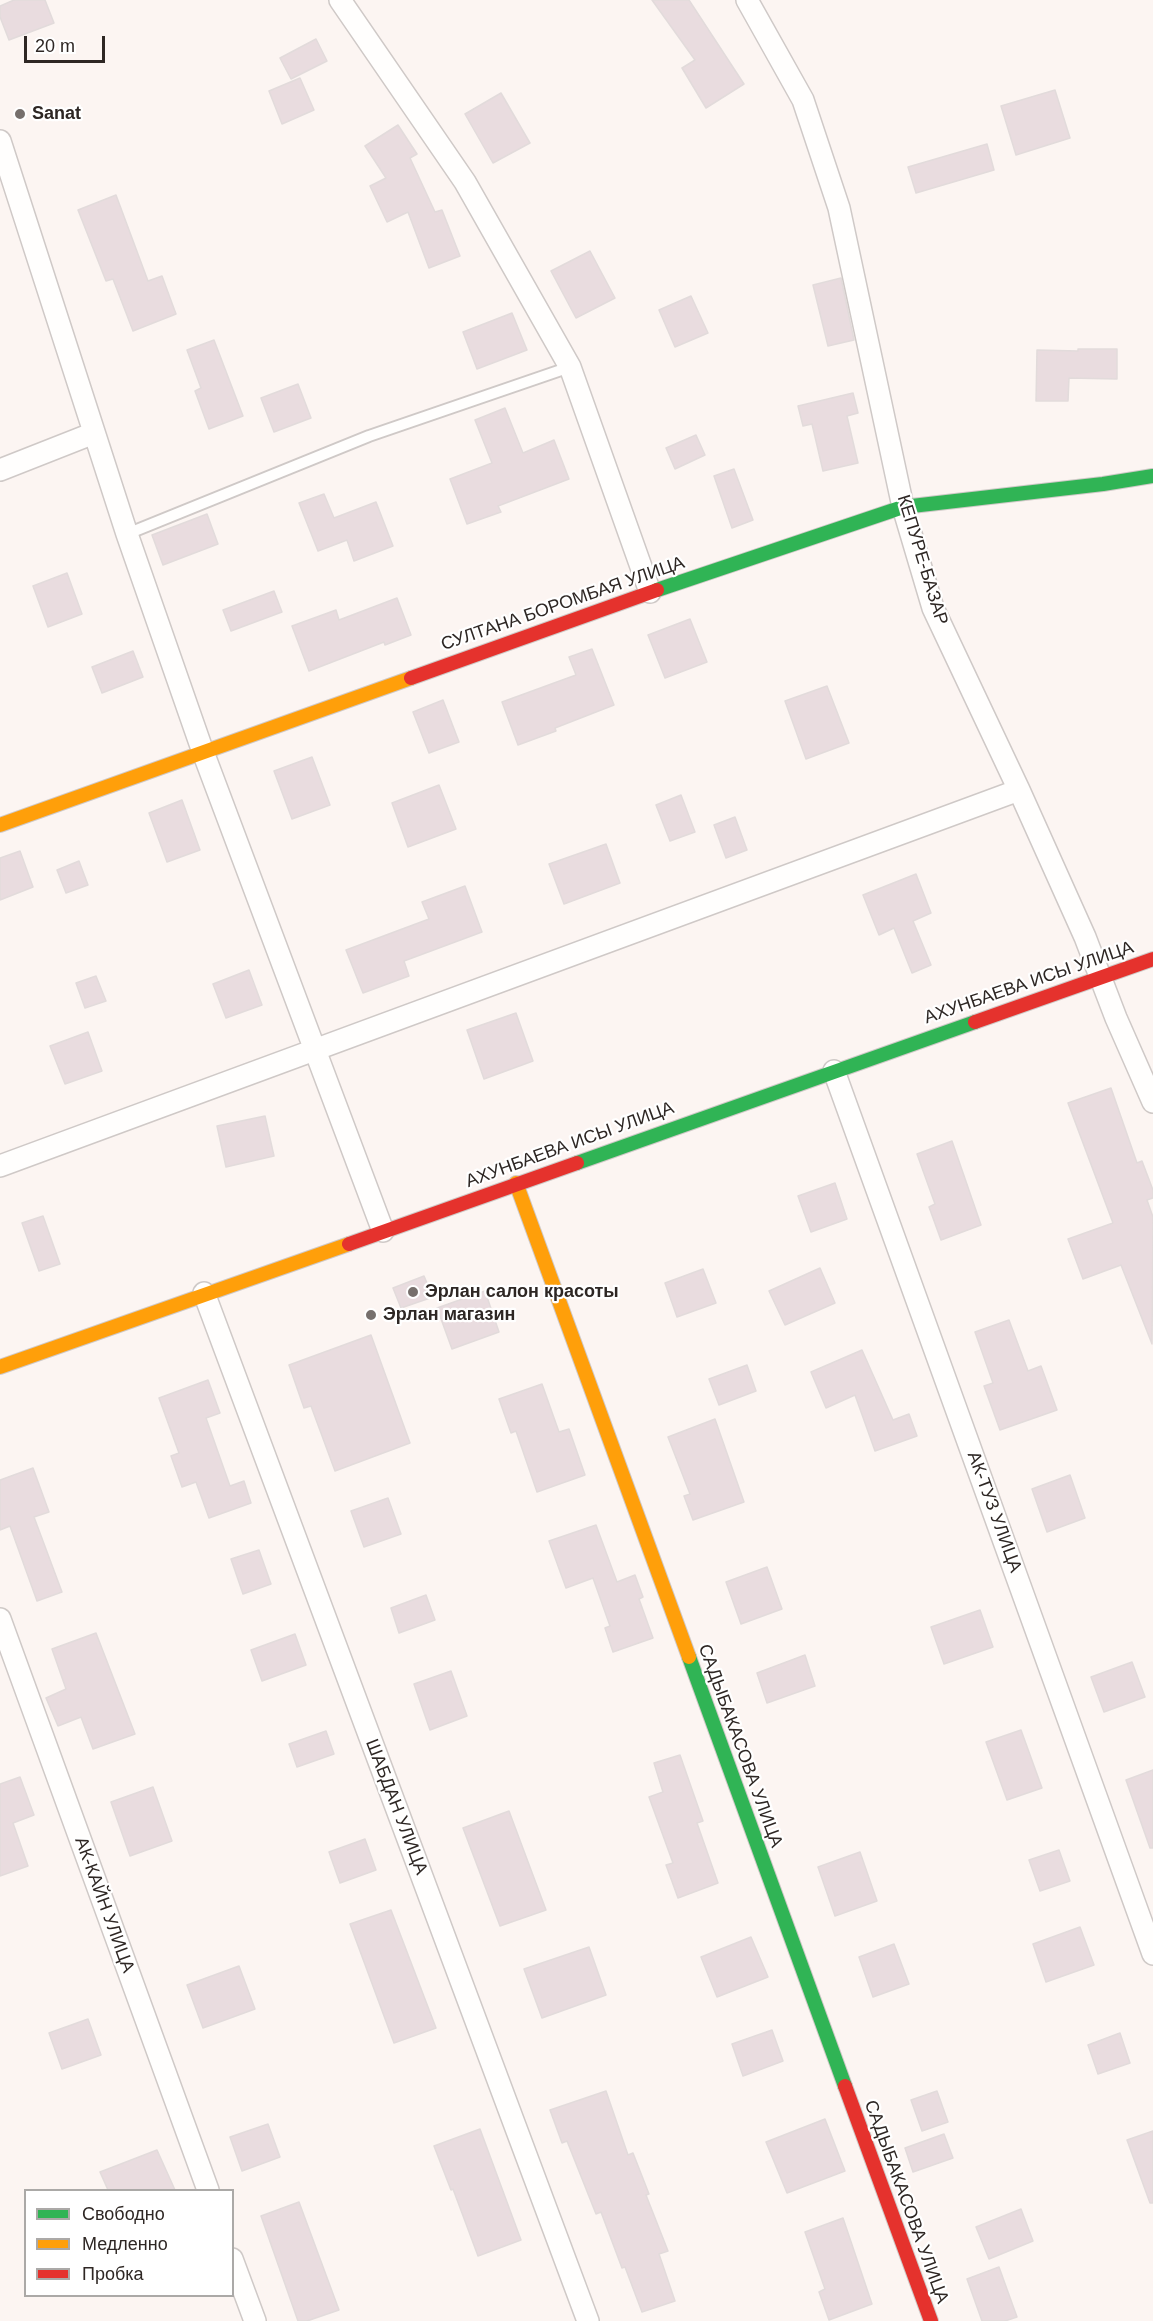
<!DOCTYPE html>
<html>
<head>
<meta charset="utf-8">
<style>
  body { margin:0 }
  #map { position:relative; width:1153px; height:2321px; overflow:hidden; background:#fcf5f2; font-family:Arial,sans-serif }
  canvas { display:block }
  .legend { position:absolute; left:24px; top:2189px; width:210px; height:108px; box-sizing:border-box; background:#fff; border:2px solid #aba9a7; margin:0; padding:8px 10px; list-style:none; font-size:18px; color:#2e2724 }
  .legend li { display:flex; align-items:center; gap:12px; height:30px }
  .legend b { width:30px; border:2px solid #aba9a7 }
  .scale { position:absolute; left:24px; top:36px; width:81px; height:27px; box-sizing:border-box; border:3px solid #2e2724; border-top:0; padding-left:8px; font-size:18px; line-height:21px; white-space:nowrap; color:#2e2724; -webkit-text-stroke:4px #fff; paint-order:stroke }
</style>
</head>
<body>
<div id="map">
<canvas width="1153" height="2321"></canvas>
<ul class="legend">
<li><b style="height:8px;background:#30b455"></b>Свободно</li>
<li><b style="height:8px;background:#ff9f0a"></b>Медленно</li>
<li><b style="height:8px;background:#e5322d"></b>Пробка</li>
</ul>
<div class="scale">20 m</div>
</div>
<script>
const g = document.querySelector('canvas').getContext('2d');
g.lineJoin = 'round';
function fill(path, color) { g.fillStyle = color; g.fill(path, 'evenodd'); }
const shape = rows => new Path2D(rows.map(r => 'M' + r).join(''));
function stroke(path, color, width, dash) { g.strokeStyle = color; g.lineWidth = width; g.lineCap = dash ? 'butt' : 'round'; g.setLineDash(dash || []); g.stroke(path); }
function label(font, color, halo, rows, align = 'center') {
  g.font = font + ' Arial,sans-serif'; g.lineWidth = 4.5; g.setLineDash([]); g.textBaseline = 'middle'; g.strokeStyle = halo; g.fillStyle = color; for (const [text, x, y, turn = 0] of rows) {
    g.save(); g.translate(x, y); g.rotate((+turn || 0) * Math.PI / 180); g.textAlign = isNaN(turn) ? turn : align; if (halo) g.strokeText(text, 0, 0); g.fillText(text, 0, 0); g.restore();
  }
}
const building = shape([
  [14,0,45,0,54,23,9,40,0,17,0,6,14,0],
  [652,0,689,0,744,84,706,108,682,68,695,60,652,0],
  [316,39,327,61,291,79,280,58,316,39],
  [300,78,314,110,282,124,269,91,300,78],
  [1055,90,1070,138,1016,155,1001,106,1055,90],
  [501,93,530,143,493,163,465,114,501,93],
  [398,125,417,154,410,158,435,212,442,210,460,256,429,268,408,212,387,222,370,186,386,178,365,146,398,125],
  [987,144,994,170,916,193,908,167,987,144],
  [116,195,148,281,162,276,176,314,133,331,113,279,106,281,78,210,116,195],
  [590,251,615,298,576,318,551,271,590,251],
  [841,278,854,340,828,346,813,285,841,278],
  [691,296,708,333,675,347,659,310,691,296],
  [512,313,527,350,477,369,463,332,512,313],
  [214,340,243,416,209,429,195,391,201,388,187,350,214,340],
  [1078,349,1117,349,1117,379,1069,378,1068,401,1036,401,1037,350,1078,351,1078,349],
  [298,384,311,418,274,432,261,398,298,384],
  [853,393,858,413,847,416,858,463,823,471,812,424,803,426,798,406,853,393],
  [505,408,523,453,554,440,569,479,498,506,501,512,467,524,450,479,492,463,475,420,505,408],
  [696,435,705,455,675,469,666,448,696,435],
  [734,469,753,520,732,528,714,476,734,469],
  [324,494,334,518,376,502,393,546,354,561,347,540,318,551,299,503,324,494],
  [207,514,218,544,163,565,152,535,207,514],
  [67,573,82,614,48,627,33,586,67,573],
  [274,591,282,612,231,631,223,610,274,591],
  [397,598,411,635,385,645,384,642,309,671,292,626,336,610,339,620,397,598],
  [690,619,707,662,665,678,648,635,690,619],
  [592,649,614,705,555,728,556,731,518,745,502,702,576,675,569,657,592,649],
  [133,651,143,677,102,693,92,667,133,651],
  [827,686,849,743,806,759,785,701,827,686],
  [443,700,459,742,429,753,413,712,443,700],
  [312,757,330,805,292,819,274,771,312,757],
  [439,785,456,829,408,847,392,803,439,785],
  [681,795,695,832,670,841,656,805,681,795],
  [182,800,200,850,167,862,149,813,182,800],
  [735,817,747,850,726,858,714,825,735,817],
  [606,844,620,883,564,904,549,864,606,844],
  [20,851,33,887,0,900,0,858,20,851],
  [79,861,88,885,66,893,57,870,79,861],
  [916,874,931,913,913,921,931,965,912,973,894,928,879,935,863,895,916,874],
  [465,886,482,932,404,961,409,976,363,993,346,950,429,919,422,902,465,886],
  [249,970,262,1005,226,1018,213,984,249,970],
  [96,976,106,1001,85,1008,76,983,96,976],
  [516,1013,533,1061,484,1079,467,1030,516,1013],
  [88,1032,102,1071,65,1084,50,1046,88,1032],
  [1111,1088,1137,1163,1142,1161,1153,1190,1153,1198,1147,1200,1153,1217,1152,1344,1121,1265,1083,1279,1068,1239,1113,1223,1068,1103,1111,1088],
  [265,1116,274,1156,226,1167,217,1126,265,1116],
  [952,1141,981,1225,941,1240,929,1207,935,1204,917,1154,952,1141],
  [835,1183,847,1219,811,1232,798,1196,835,1183],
  [43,1216,60,1264,39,1271,22,1223,43,1216],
  [820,1268,835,1303,785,1325,769,1291,820,1268],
  [703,1269,716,1303,677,1317,665,1283,703,1269],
  [424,1276,433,1297,401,1308,393,1288,424,1276],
  [485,1291,499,1332,452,1349,437,1308,485,1291],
  [1009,1320,1028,1371,1041,1366,1057,1410,1000,1430,984,1386,993,1383,975,1332,1009,1320],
  [371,1335,410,1443,335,1471,311,1406,304,1408,289,1365,371,1335],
  [862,1350,893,1420,909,1414,917,1436,875,1451,855,1395,826,1408,811,1372,862,1350],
  [747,1365,756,1391,719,1405,709,1379,747,1365],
  [208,1380,220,1413,206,1418,230,1486,244,1481,251,1503,209,1518,196,1482,182,1487,171,1456,179,1453,159,1398,208,1380],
  [542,1384,559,1432,569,1429,585,1475,537,1492,516,1431,511,1433,499,1399,542,1384],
  [715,1419,744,1502,693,1520,684,1496,690,1494,668,1437,715,1419],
  [33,1468,49,1512,34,1517,62,1592,37,1601,10,1526,0,1530,0,1480,33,1468],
  [1070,1475,1085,1518,1047,1532,1032,1489,1070,1475],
  [388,1498,401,1534,364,1547,351,1511,388,1498],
  [596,1525,617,1582,635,1575,643,1597,639,1599,653,1638,613,1652,605,1628,610,1626,593,1578,566,1588,549,1541,596,1525],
  [259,1550,271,1584,243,1594,231,1559,259,1550],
  [767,1567,782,1609,741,1624,726,1582,767,1567],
  [426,1595,435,1620,399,1633,391,1608,426,1595],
  [980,1610,993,1647,944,1664,931,1627,980,1610],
  [96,1633,135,1734,93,1749,81,1717,58,1726,46,1698,66,1689,52,1649,96,1633],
  [295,1634,306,1665,262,1681,251,1650,295,1634],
  [805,1655,815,1686,767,1703,757,1673,805,1655],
  [1132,1662,1145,1697,1104,1712,1091,1677,1132,1662],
  [451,1671,467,1716,430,1730,414,1684,451,1671],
  [1021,1730,1042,1788,1007,1800,986,1742,1021,1730],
  [326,1731,334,1754,297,1767,289,1744,326,1731],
  [680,1755,703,1821,697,1823,718,1883,678,1898,666,1865,673,1863,649,1797,663,1792,654,1763,680,1755],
  [1153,1770,1153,1848,1150,1848,1126,1780,1153,1770],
  [20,1777,34,1815,13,1823,28,1866,0,1876,0,1784,20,1777],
  [153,1787,172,1841,130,1856,111,1802,153,1787],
  [509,1811,546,1910,500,1926,463,1828,509,1811],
  [365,1839,376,1870,340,1883,329,1852,365,1839],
  [1059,1850,1070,1881,1040,1891,1029,1860,1059,1850],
  [860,1852,877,1901,835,1916,818,1867,860,1852],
  [391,1910,436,2028,394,2043,350,1924,391,1910],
  [1080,1927,1094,1965,1046,1982,1033,1944,1080,1927],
  [751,1937,768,1977,717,1997,701,1957,751,1937],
  [894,1944,909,1984,873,1997,859,1957,894,1944],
  [589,1947,606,1995,542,2018,524,1969,589,1947],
  [239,1966,255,2009,203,2028,187,1985,239,1966],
  [88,2019,101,2055,62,2069,49,2033,88,2019],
  [772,2030,783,2061,743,2076,732,2044,772,2030],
  [1120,2033,1130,2063,1098,2074,1088,2045,1120,2033],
  [606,2091,628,2155,633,2153,649,2194,646,2195,668,2251,659,2254,675,2301,642,2312,625,2267,622,2268,601,2212,596,2214,567,2141,562,2143,550,2110,606,2091],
  [937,2091,948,2122,922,2131,911,2100,937,2091],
  [825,2119,845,2171,787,2193,766,2142,825,2119],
  [268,2124,280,2157,242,2171,230,2137,268,2124],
  [480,2129,521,2240,478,2256,453,2189,451,2190,434,2146,480,2129],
  [1153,2131,1153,2203,1150,2203,1127,2140,1153,2131],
  [944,2134,953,2158,913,2172,905,2148,944,2134],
  [157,2150,175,2190,108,2190,100,2172,157,2150],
  [299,2202,339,2310,307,2321,298,2321,261,2216,299,2202],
  [1021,2209,1033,2241,989,2259,976,2227,1021,2209],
  [843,2218,872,2304,829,2320,819,2292,825,2289,805,2232,843,2218],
  [999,2267,1017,2317,1005,2321,982,2321,967,2279,999,2267]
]);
fill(building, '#e9dcdf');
stroke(building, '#e2dbdb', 1.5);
const lane = shape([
  [127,534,369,436,570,367]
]);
const street = shape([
  [340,0,465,182,570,367,650,592],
  [747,0,803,100,839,208,903,507,933,608,1019,790,1085,937,1116,1018,1153,1102],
  [0,141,127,534,203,752,383,1231],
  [0,470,94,433],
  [834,1071,1153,1954],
  [0,1166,1019,790],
  [204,1293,588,2321],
  [0,1619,208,2190],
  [232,2259,255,2321]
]);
const fast = shape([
  [657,590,903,507,1103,484,1153,476],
  [577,1163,975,1022],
  [689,1657,845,2086]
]);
const slow = shape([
  [0,825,411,678],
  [516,1183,689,1657],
  [0,1367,349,1244]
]);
const jam = shape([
  [411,678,657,590],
  [975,1022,1153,959],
  [349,1244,577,1163],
  [845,2086,931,2321]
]);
stroke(lane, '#cfc9c7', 14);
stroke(street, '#cfc9c7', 24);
stroke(fast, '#cfc9c7', 16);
stroke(slow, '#cfc9c7', 16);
stroke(jam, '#cfc9c7', 16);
stroke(lane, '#fffefd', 10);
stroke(street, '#fffefd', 21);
stroke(fast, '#30b455', 14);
stroke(slow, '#ff9f0a', 14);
stroke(jam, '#e5322d', 14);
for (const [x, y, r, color] of [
  [20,114,6,"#766f6c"],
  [413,1292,6,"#766f6c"],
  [371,1315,6,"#766f6c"]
]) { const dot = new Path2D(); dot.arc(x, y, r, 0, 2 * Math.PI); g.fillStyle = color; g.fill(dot); stroke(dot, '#fff', 2); }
label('bold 18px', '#2e2724', '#fff', [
  ["Sanat",32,114],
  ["Эрлан салон красоты",425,1292],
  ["Эрлан магазин",383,1315]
], 'left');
label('18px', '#2e2724', '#fff', [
  ["КЕПУРЕ-БАЗАР",922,560,73],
  ["СУЛТАНА БОРОМБАЯ УЛИЦА",563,604,-19],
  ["АХУНБАЕВА ИСЫ УЛИЦА",1029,983,-19],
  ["АХУНБАЕВА ИСЫ УЛИЦА",570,1145,-20],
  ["АК-ТУЗ УЛИЦА",994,1512,70],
  ["САДЫБАКАСОВА УЛИЦА",740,1746,70],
  ["ШАБДАН УЛИЦА",396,1807,69],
  ["АК-КАЙН УЛИЦА",104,1905,70],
  ["САДЫБАКАСОВА УЛИЦА",906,2202,70]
]);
</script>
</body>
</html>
